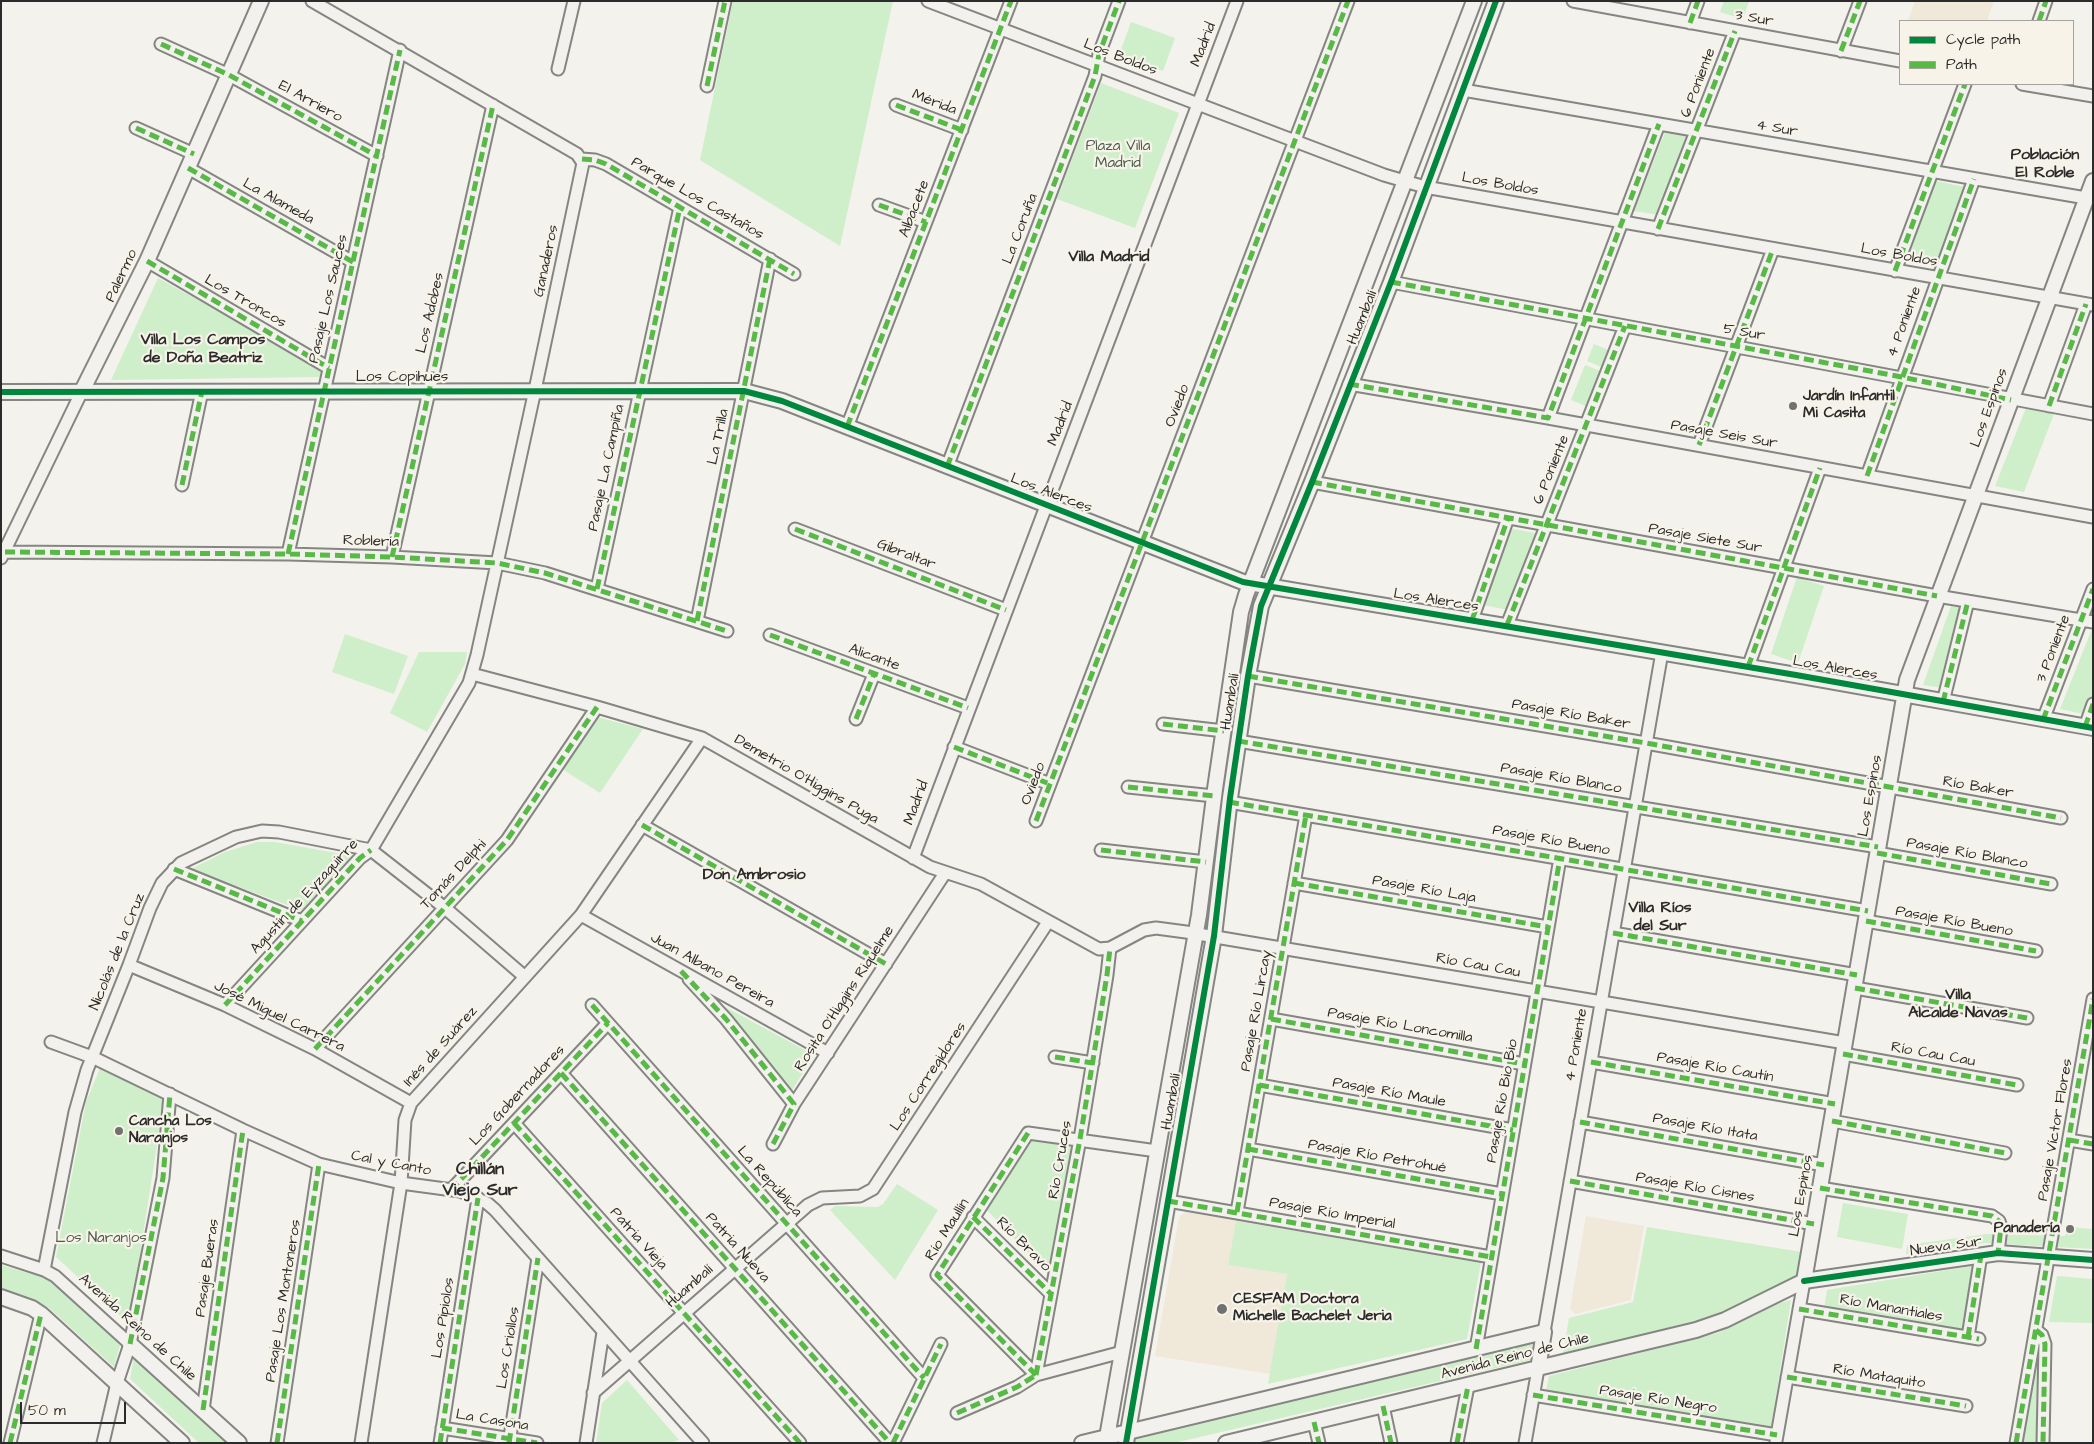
<!DOCTYPE html>
<html>
<head>
<meta charset="utf-8">
<style>
  body { margin:0 }
  #map { position:relative; width:2094px; height:1444px; overflow:hidden; background:#f4f2ec; font-family:"Architects Daughter",sans-serif }
  canvas { display:block }
  .frame { position:absolute; inset:0; border:2px solid #2b2b2b; pointer-events:none }
  .legend { position:absolute; left:1899px; top:20px; width:175px; height:65px; box-sizing:border-box; background:#f7f3e8; border:1px solid #a5a39c; margin:0; padding:6px 9px; list-style:none; font-size:15px; color:#2b2b2b }
  .legend li { display:flex; align-items:center; gap:10px; height:25px }
  .legend b { width:25px; border:1px solid #a5a39c }
  .scale { position:absolute; left:20px; top:1402px; width:106px; height:22px; box-sizing:border-box; border:2px solid #2b2b2b; border-top:0; padding-left:6px; font-size:15px; line-height:18px; white-space:nowrap; color:#2b2b2b; -webkit-text-stroke:4px #f7f3e8; paint-order:stroke }
</style>
</head>
<body>
<div id="map">
<canvas width="2094" height="1444"></canvas>
<div class="frame"></div>
<ul class="legend">
<li><b style="height:6px;background:#00873e"></b>Cycle path</li>
<li><b style="height:6px;background:#58b947"></b>Path</li>
</ul>
<div class="scale">50 m</div>
</div>
<script>
const g = document.querySelector('canvas').getContext('2d');
g.lineJoin = 'round';
function fill(path, color) { g.fillStyle = color; g.fill(path, 'evenodd'); }
const shape = rows => new Path2D(rows.map(r => 'M' + r).join(''));
function stroke(path, color, width, dash) { g.strokeStyle = color; g.lineWidth = width; g.lineCap = dash ? 'butt' : 'round'; g.setLineDash(dash || []); g.stroke(path); }
function label(font, color, halo, rows, align = 'center') {
  g.font = font + ' "Architects Daughter",sans-serif'; g.lineWidth = 4.5; g.setLineDash([]); g.textBaseline = 'middle'; g.strokeStyle = halo; g.fillStyle = color; for (const [text, x, y, turn = 0] of rows) {
    g.save(); g.translate(x, y); g.rotate((+turn || 0) * Math.PI / 180); g.textAlign = isNaN(turn) ? turn : align; if (halo) g.strokeText(text, 0, 0); g.fillText(text, 0, 0); g.restore();
  }
}
fill(shape([
  [1915,1,1994,1,1987,21,1908,21],
  [1186,1212,1236,1221,1228,1265,1287,1274,1271,1374,1155,1356,1179,1217],
  [1586,1216,1644,1226,1631,1300,1575,1314,1570,1309]
]), '#f0e8d9');
fill(shape([
  [733,1,893,1,840,246,700,160],
  [1724,1,1749,1,1743,19,1720,12],
  [1131,22,1175,38,1163,71,1119,55],
  [1101,83,1179,113,1135,228,1057,199],
  [1665,132,1691,136,1658,215,1634,211],
  [1936,181,1965,187,1936,264,1907,259],
  [158,278,321,368,321,377,111,380],
  [1594,344,1611,351,1604,368,1587,361],
  [1585,365,1603,372,1588,407,1571,400],
  [2026,408,2054,414,2024,492,1995,486],
  [1507,528,1536,533,1508,610,1478,604],
  [1797,577,1824,586,1798,663,1771,654],
  [1951,606,1972,610,1951,689,1923,685],
  [2092,629,2093,629,2093,716,2060,709],
  [345,634,408,656,394,694,332,672],
  [419,652,467,652,465,664,427,732,390,713],
  [597,717,643,729,600,793,562,769],
  [257,842,275,842,358,857,306,912,191,869,225,852],
  [705,996,814,1055,789,1095],
  [100,1068,164,1100,129,1324,56,1257,86,1102],
  [1028,1139,1075,1148,1052,1278,985,1208],
  [897,1184,938,1210,895,1280,830,1210,835,1206,878,1207,883,1204],
  [1843,1203,1908,1214,1902,1249,1837,1237],
  [1236,1221,1481,1262,1467,1339,1268,1384,1287,1274,1228,1265],
  [1647,1227,1808,1253,1802,1274,1738,1307,1706,1320,1563,1354,1569,1318,1633,1302],
  [2067,1227,2093,1229,2093,1249,1985,1243,1906,1254,1907,1245,1987,1234,2065,1236],
  [1,1265,42,1277,58,1284,120,1345,114,1367,49,1308,34,1299,1,1288],
  [1972,1266,1962,1331,1824,1309,1827,1290],
  [2057,1276,2093,1279,2093,1323,2049,1322],
  [1791,1300,1771,1428,1546,1390,1549,1376,1718,1333,1777,1304],
  [1532,1343,1530,1360,1174,1443,1130,1443,1131,1439],
  [2036,1345,2039,1345,2037,1443,2020,1443],
  [134,1357,228,1443,199,1443,130,1379],
  [627,1380,679,1440,671,1443,596,1443,602,1403]
]), '#cfeeca');
const minor = shape([
  [928,1,1384,175,1425,187,2093,305],
  [1573,1,1900,61],
  [2039,21,2046,1],
  [1690,23,1698,1],
  [161,44,229,75,377,156],
  [1841,51,1860,1],
  [558,69,574,1],
  [2022,84,2093,96],
  [707,86,725,1],
  [1463,90,2086,198],
  [896,105,962,130],
  [136,128,194,154],
  [582,159,595,160,606,164,794,274],
  [188,168,353,262],
  [879,205,926,222],
  [1658,229,1735,31],
  [147,261,329,368],
  [1895,271,1965,84],
  [1391,282,2093,414],
  [1349,384,1548,418,2093,517],
  [2049,406,2086,304],
  [1548,418,1659,124],
  [847,427,1011,1],
  [1699,445,1773,249],
  [947,467,1095,76,1099,54,1119,1],
  [1867,476,1974,179],
  [1312,482,1937,596,2093,622],
  [182,485,202,391],
  [795,529,1006,610],
  [5,552,288,554,392,557,497,563,545,573,727,631],
  [288,554,400,50],
  [392,557,493,105],
  [1,558,82,391],
  [597,589,680,207],
  [1472,620,1508,518],
  [697,621,770,259],
  [1507,625,1625,326],
  [770,635,968,708],
  [1748,667,1820,468],
  [472,674,597,707,702,738,930,867,981,884,1099,949,1110,948,1144,930,1156,928,1186,932,1845,1043],
  [1248,676,1646,743,2061,818],
  [1943,702,1968,601],
  [856,719,874,674],
  [2043,720,2093,589],
  [1163,724,1224,731],
  [2085,727,2093,704],
  [1238,741,1878,847],
  [954,747,1050,784],
  [1128,787,1214,796],
  [1229,802,1868,911],
  [1036,821,1348,1],
  [642,825,886,964],
  [1101,850,1206,862],
  [1877,853,2051,884],
  [913,858,1237,1],
  [174,869,302,921],
  [1294,883,1548,927],
  [581,915,828,1053],
  [1866,921,2036,951],
  [1613,933,1857,975],
  [129,965,225,1005,315,1049,411,1103],
  [689,979,726,1019,794,1104],
  [1855,988,2027,1018],
  [225,1005,360,858,371,850,469,683,477,655,535,390,583,163,577,154,312,1],
  [592,1005,924,1378],
  [1271,1019,1524,1064],
  [51,1042,92,1057,243,1130,319,1164,401,1183,460,1191,487,1203,495,1210,703,1443],
  [315,1049,507,840,597,707],
  [1843,1054,2017,1085],
  [1055,1057,1093,1063],
  [1591,1062,1835,1104],
  [561,1073,890,1443],
  [1259,1085,1513,1130],
  [1832,1121,2005,1153],
  [1580,1122,1824,1165],
  [514,1123,800,1443],
  [2069,1140,2093,1144],
  [773,1144,794,1104,945,873],
  [1248,1149,1502,1194],
  [1570,1181,1814,1224],
  [1820,1188,1992,1216,1999,1221,2001,1227,1998,1253],
  [451,1190,608,1023],
  [1168,1201,1491,1257],
  [1237,1212,1306,815],
  [973,1217,1051,1294],
  [1,1256,44,1270,55,1276,130,1344],
  [44,1270,75,1112,87,1070,129,965,150,908,162,883,181,863,236,837,262,831,279,832,371,850,445,908,525,977],
  [1799,1309,1979,1339],
  [2036,1330,2042,1335,2045,1344,2043,1443],
  [1544,1332,1662,652],
  [1968,1337,1981,1255],
  [1476,1349,1560,858],
  [1036,1375,937,1275,1028,1133,1157,1151],
  [1036,1375,1080,1139,1107,975,1110,948],
  [1787,1377,1966,1406],
  [593,1393,808,1205,822,1198,860,1196,873,1189,1048,922],
  [1533,1395,1777,1435],
  [1383,1406,1391,1443],
  [203,1410,243,1130],
  [957,1413,1017,1387,1036,1375,1122,1352],
  [1314,1422,1319,1443],
  [442,1428,537,1443],
  [1776,1441,1804,1281],
  [10,1443,41,1314],
  [103,1443,117,1383,130,1344,163,1178,170,1094],
  [277,1443,319,1164],
  [361,1443,401,1183,405,1120,411,1103,581,915,702,738],
  [440,1443,478,1198],
  [509,1443,538,1258],
  [586,1443,603,1332],
  [893,1443,941,1344],
  [1457,1443,1468,1386],
  [1525,1443,1538,1369],
  [2016,1443,2093,999]
]);
const tertiary = shape([
  [82,391,147,261,261,1],
  [1,392,744,391,782,401,1243,582,1796,675,2093,728],
  [1804,1281,1907,680,2093,181],
  [1,1297,32,1308,41,1314,182,1443],
  [130,1344,239,1443],
  [1082,1443,1544,1332,1538,1369],
  [1106,1443,1199,915,1215,789,1241,612,1246,595,1474,1],
  [1126,1443,1214,936,1230,798,1248,676,1261,606,1312,482,1391,282,1496,1],
  [1226,1443,1696,1330,1725,1320,1804,1281,1998,1253,2093,1260]
]);
stroke(minor, '#858582', 15);
stroke(tertiary, '#858582', 18);
stroke(minor, '#f2f1ed', 11);
stroke(tertiary, '#f2f1ed', 14);
stroke(shape([
  [2039,21,2046,1],
  [1690,23,1698,1],
  [161,44,229,75,377,156],
  [1841,51,1860,1],
  [707,86,725,1],
  [896,105,962,130],
  [136,128,194,154],
  [582,159,595,160,606,164,794,274],
  [188,168,353,262],
  [879,205,926,222],
  [1658,229,1735,31],
  [147,261,329,368],
  [1895,271,1965,84],
  [1391,282,1902,377,2011,400],
  [1349,384,1548,418,1659,124],
  [2049,406,2086,304],
  [847,427,1011,1],
  [1699,445,1773,249],
  [947,467,1095,76,1099,54,1119,1],
  [1867,476,1974,179],
  [1312,482,1937,596],
  [182,485,202,391],
  [795,529,1006,610],
  [5,552,288,554,392,557,497,563,545,573,727,631],
  [288,554,400,50],
  [392,557,493,105],
  [597,589,680,207],
  [1472,620,1508,518],
  [697,621,770,259],
  [1507,625,1625,326],
  [770,635,968,708],
  [1748,667,1820,468],
  [1248,676,1646,743,2061,818],
  [1943,702,1968,601],
  [856,719,874,674],
  [2043,720,2093,589],
  [1163,724,1224,731],
  [2085,727,2093,704],
  [1238,741,1878,847],
  [954,747,1050,784],
  [1128,787,1214,796],
  [1229,802,1868,911],
  [1036,821,1348,1],
  [642,825,886,964],
  [1101,850,1206,862],
  [1877,853,2051,884],
  [174,869,302,921],
  [1294,883,1548,927],
  [1866,921,2036,951],
  [1613,933,1857,975],
  [681,971,726,1019,794,1104,773,1144],
  [1855,988,2027,1018],
  [225,1005,360,858,371,850],
  [592,1005,924,1378],
  [1271,1019,1524,1064],
  [315,1049,507,840,597,707],
  [1843,1054,2017,1085],
  [1055,1057,1093,1063],
  [1591,1062,1835,1104],
  [561,1073,890,1443],
  [1259,1085,1513,1130],
  [1832,1121,2005,1153],
  [1580,1122,1824,1165],
  [514,1123,800,1443],
  [1028,1133,937,1275,1036,1375],
  [2069,1140,2093,1144],
  [1248,1149,1502,1194],
  [1570,1181,1814,1224],
  [1820,1188,1992,1216,1999,1221,2001,1227,1998,1253],
  [451,1190,608,1023],
  [1168,1201,1491,1257],
  [1237,1212,1306,815],
  [973,1217,1051,1294],
  [1799,1309,1979,1339],
  [2036,1330,2042,1335,2045,1344,2043,1443],
  [1968,1337,1981,1255],
  [130,1344,163,1178,170,1094],
  [1476,1349,1560,858],
  [1036,1375,1080,1139,1107,975,1110,948],
  [1787,1377,1966,1406],
  [1533,1395,1777,1435],
  [1383,1406,1391,1443],
  [203,1410,243,1130],
  [957,1413,1017,1387,1036,1375],
  [1314,1422,1319,1443],
  [442,1428,537,1443],
  [10,1443,41,1314],
  [277,1443,319,1164],
  [440,1443,478,1198],
  [509,1443,538,1258],
  [893,1443,941,1344],
  [1457,1443,1468,1386],
  [2016,1443,2093,999]
]), '#58b947', 5, [10, 5]);
stroke(shape([
  [1,392,744,391,782,401,1243,582,1796,675,2093,728],
  [1804,1281,1998,1253,2093,1260],
  [1126,1443,1214,936,1230,798,1248,676,1261,606,1312,482,1391,282,1496,1]
]), '#00873e', 6);
for (const [x, y, r, color] of [
  [1793,406,5,"#71716f"],
  [119,1131,5,"#71716f"],
  [2070,1229,5,"#71716f"],
  [1222,1309,6,"#71716f"]
]) { const dot = new Path2D(); dot.arc(x, y, r, 0, 2 * Math.PI); g.fillStyle = color; g.fill(dot); stroke(dot, '#f7f3e8', 2); }
label('15px', '#2b2b2b', '#f7f3e8', [
  ["3 Sur",1754,19,10],
  ["Madrid",1204,45,-69],
  ["Los Boldos",1120,58,21],
  ["6 Poniente",1699,83,-69],
  ["El Arriero",310,102,29],
  ["Mérida",934,103,21],
  ["4 Sur",1777,129,10],
  ["Los Boldos",1500,185,10],
  ["Parque Los Castaños",697,199,30],
  ["La Alameda",278,202,29],
  ["Albacete",915,209,-69],
  ["La Coruña",1021,229,-69],
  ["Los Boldos",1899,256,10],
  ["Ganaderos",547,261,-78],
  ["Palermo",122,276,-65],
  ["Pasaje Los Sauces",329,299,-77],
  ["Los Troncos",245,302,30],
  ["Los Adobes",431,313,-77],
  ["Huambalí",1363,318,-68],
  ["4 Poniente",1905,322,-70],
  ["5 Sur",1744,333,10],
  ["Los Copihues",402,378],
  ["Oviedo",1178,406,-69],
  ["Los Espinos",1990,408,-70],
  ["Madrid",1061,424,-69],
  ["Pasaje Seis Sur",1724,435,10],
  ["La Trilla",719,437,-78],
  ["Pasaje La Campiña",607,468,-78],
  ["6 Poniente",1552,470,-68],
  ["Los Alerces",1051,494,21],
  ["Pasaje Siete Sur",1705,539,10],
  ["Roblería",371,542,2],
  ["Gibraltar",906,555,21],
  ["Los Alerces",1436,601,9],
  ["3 Poniente",2054,649,-69],
  ["Alicante",874,658,20],
  ["Los Alerces",1835,669,10],
  ["Huambalí",1231,702,-81],
  ["Pasaje Río Baker",1571,715,10],
  ["Pasaje Río Blanco",1561,779,10],
  ["Demetrio O'Higgins Puga",806,780,30],
  ["Oviedo",1034,784,-69],
  ["Río Baker",1978,788,10],
  ["Los Espinos",1871,796,-80],
  ["Madrid",917,803,-70],
  ["Pasaje Río Bueno",1551,841,10],
  ["Pasaje Río Blanco",1967,854,10],
  ["Tomás Delphi",454,875,-47],
  ["Pasaje Río Laja",1424,890,10],
  ["Agustín de Eyzaguirre",305,897,-47],
  ["Pasaje Río Bueno",1954,922,10],
  ["Nicolás de la Cruz",118,952,-68],
  ["Río Cau Cau",1478,966,10],
  ["Juan Albano Pereira",712,971,29],
  ["Rosita O'Higgins Riquelme",845,999,-57],
  ["Pasaje Río Lircay",1257,1011,-80],
  ["José Miguel Carrera",279,1017,26],
  ["Pasaje Río Loncomilla",1400,1026,10],
  ["4 Poniente",1577,1045,-80],
  ["Inés de Suárez",441,1047,-48],
  ["Río Cau Cau",1933,1055,10],
  ["Pasaje Río Cautín",1715,1068,10],
  ["Los Corregidores",929,1077,-57],
  ["Pasaje Río Maule",1389,1093,10],
  ["Los Gobernadores",518,1096,-47],
  ["Pasaje Río Bio Bio",1503,1101,-80],
  ["Huambalí",1172,1102,-80],
  ["Pasaje Río Itata",1705,1128,10],
  ["Pasaje Víctor Flores",2056,1130,-80],
  ["Pasaje Río Petrohué",1377,1157,10],
  ["Río Cruces",1061,1160,-80],
  ["Cal y Canto",391,1164,11],
  ["La República",769,1182,48],
  ["Pasaje Río Cisnes",1695,1188,10],
  ["Los Espinos",1802,1196,-80],
  ["Pasaje Río Imperial",1332,1214,10],
  ["Río Maullín",948,1230,-58],
  ["Patria Vieja",638,1239,48],
  ["Río Bravo",1023,1245,45],
  ["Nueva Sur",1946,1247,-8],
  ["Patria Nueva",737,1248,48],
  ["Pasaje Bueras",208,1268,-82],
  ["Huambalí",690,1287,-41],
  ["Pasaje Los Montoneros",284,1301,-81],
  ["Río Manantiales",1891,1309,10],
  ["Los Pipiolos",444,1318,-81],
  ["Avenida Reino de Chile",137,1328,42],
  ["Los Criollos",509,1348,-81],
  ["Avenida Reino de Chile",1515,1357,-14],
  ["Río Mataquito",1879,1377,9],
  ["Pasaje Río Negro",1658,1400,9],
  ["La Casona",492,1421,9]
]);
label('15px', '#4c5b4c', '#f7f3e8', [
  ["Plaza Villa",1118,147],
  ["Madrid",1118,164],
  ["Los Naranjos",101,1239]
]);
label('bold 15px', '#2b2b2b', '#f7f3e8', [
  ["Jardín Infantil",1803,397],
  ["Mi Casita",1803,414],
  ["Cancha Los",129,1122],
  ["Naranjos",129,1139],
  ["Panadería",2060,1229,"right"],
  ["CESFAM Doctora",1233,1300],
  ["Michelle Bachelet Jeria",1233,1317]
], 'left');
label('bold 16px', '#2b2b2b', '#f7f3e8', [
  ["Población",2045,156],
  ["El Roble",2045,174],
  ["Villa Madrid",1109,258],
  ["Villa Los Campos",203,341],
  ["de Doña Beatriz",203,359],
  ["Don Ambrosio",754,876],
  ["Villa Ríos",1660,909],
  ["del Sur",1660,927],
  ["Villa",1958,996],
  ["Alcalde Navas",1958,1014]
]);
label('bold 18px', '#2b2b2b', '#f7f3e8', [
  ["Chillán",480,1170],
  ["Viejo Sur",480,1191]
]);
</script>
</body>
</html>
